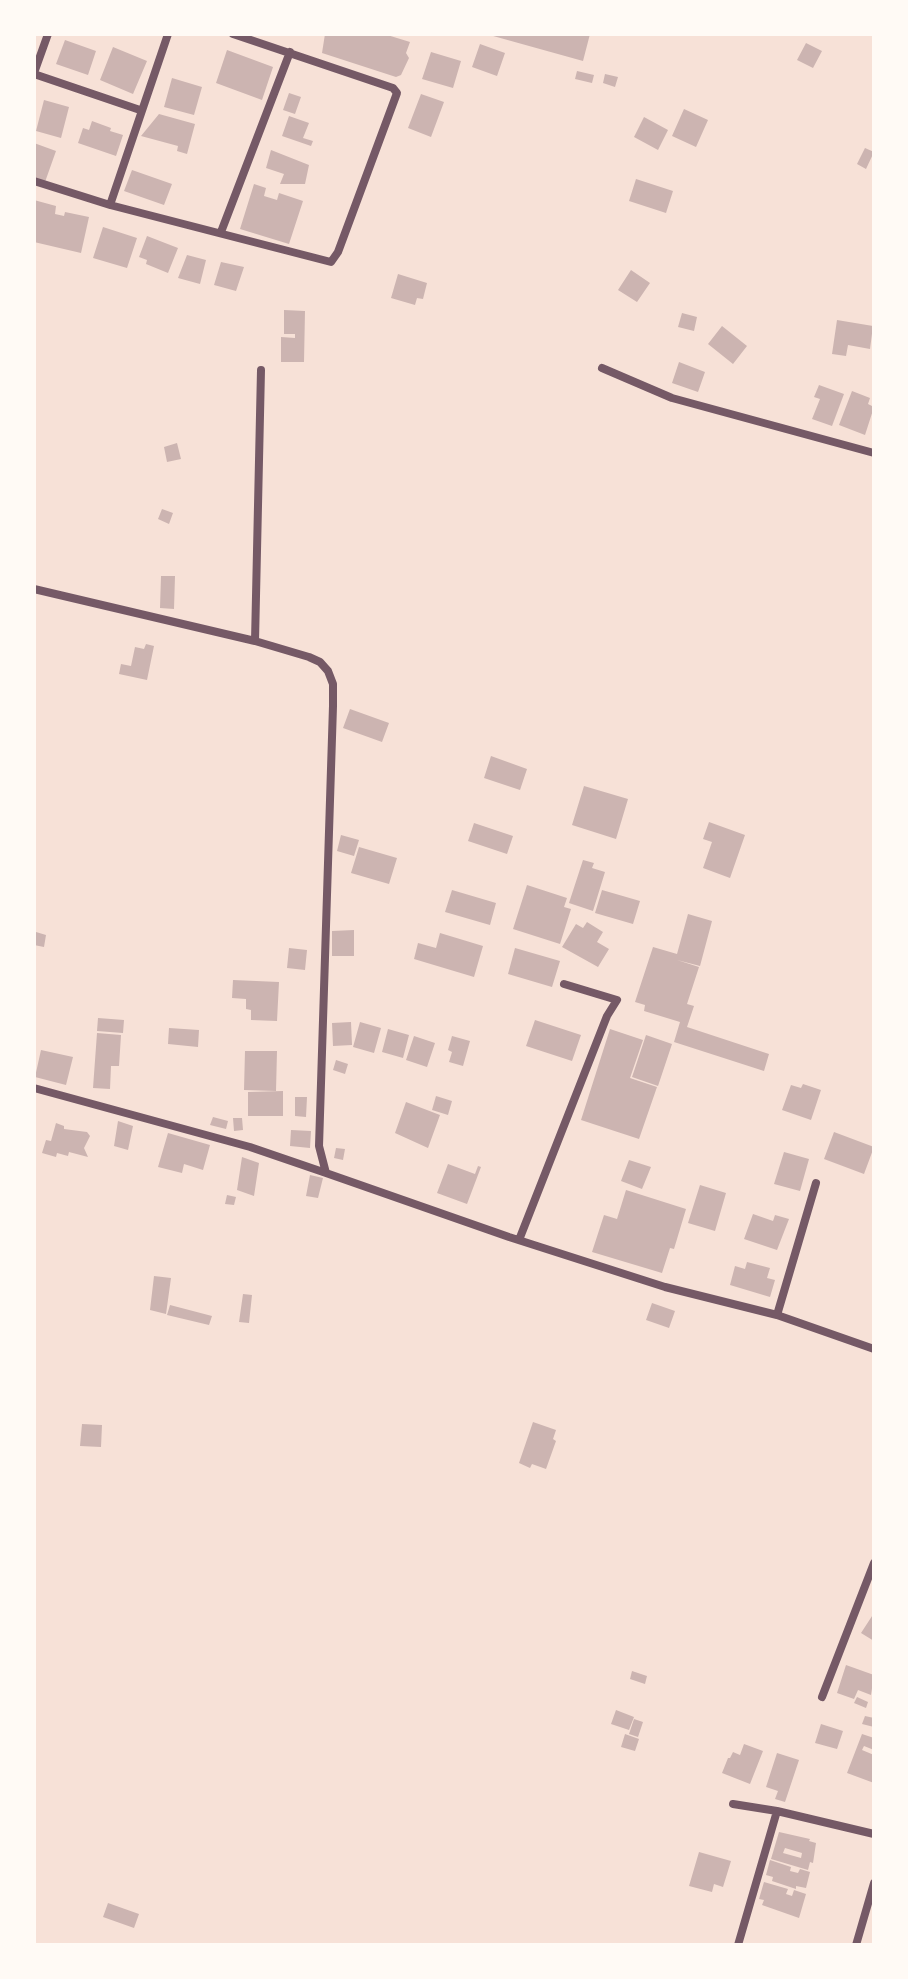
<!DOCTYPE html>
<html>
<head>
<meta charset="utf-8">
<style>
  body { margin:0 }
  #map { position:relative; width:908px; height:1979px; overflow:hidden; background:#f7e1d7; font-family:Signika,sans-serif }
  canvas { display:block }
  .frame { position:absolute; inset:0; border:36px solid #fffaf5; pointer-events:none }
</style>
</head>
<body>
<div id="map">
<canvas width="908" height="1979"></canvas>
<div class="frame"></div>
</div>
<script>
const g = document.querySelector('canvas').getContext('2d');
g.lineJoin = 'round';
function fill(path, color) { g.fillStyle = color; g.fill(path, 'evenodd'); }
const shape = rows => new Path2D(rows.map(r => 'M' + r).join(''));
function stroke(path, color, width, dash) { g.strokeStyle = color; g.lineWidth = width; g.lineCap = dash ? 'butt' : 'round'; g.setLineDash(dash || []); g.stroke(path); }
fill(shape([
  [325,34,384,34,410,42,406,53,409,58,401,75,396,77,322,53],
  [486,34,590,34,583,61],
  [65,40,96,51,88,75,56,64],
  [806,43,822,51,813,68,797,60],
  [480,44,505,53,497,76,472,67],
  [113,47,147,61,133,94,100,80],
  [227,50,273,67,262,100,216,83],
  [431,52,461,61,453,88,422,79],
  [577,71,594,75,592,83,575,79],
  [605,74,618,77,615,87,603,83],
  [172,78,202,87,194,115,164,107],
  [289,93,301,97,295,114,283,110],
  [421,94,444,102,431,137,408,128],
  [44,100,69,107,61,138,36,131],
  [684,109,708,120,696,147,672,136],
  [159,114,195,124,187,154,177,151,178,146,141,136],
  [289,116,309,123,303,138,313,141,311,146,282,136],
  [644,117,668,130,658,150,634,137],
  [92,121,111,128,110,131,123,135,116,156,78,143,83,128,89,130],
  [34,143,56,151,45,182,34,178],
  [865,148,874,152,866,169,857,164],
  [271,150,309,165,305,184,280,184,284,174,266,168],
  [132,170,172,184,164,205,124,191],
  [636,179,673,191,666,213,629,201],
  [254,184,266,188,264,196,277,200,279,193,303,201,289,244,240,229],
  [34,200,56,206,55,214,64,216,65,212,89,217,81,253,34,242],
  [103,227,137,238,127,268,93,258],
  [147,236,178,248,168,273,146,264,147,260,139,257],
  [187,255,206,260,200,284,178,278],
  [221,262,244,267,236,291,214,285],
  [631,270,650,283,637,302,618,290],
  [398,274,427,283,423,299,417,298,415,305,391,298],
  [284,310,305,311,304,362,281,362,281,337,295,338,295,334,284,334],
  [682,313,697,317,694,331,678,327],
  [837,320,873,326,870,349,848,345,846,356,832,354],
  [722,326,747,346,733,364,708,344],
  [679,362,705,372,698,392,672,383],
  [819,385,844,394,832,426,812,419,820,399,814,397],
  [852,391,870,398,868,404,874,407,865,435,839,425],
  [177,443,181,459,167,462,164,447],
  [162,509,173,513,169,524,158,519],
  [161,576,175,576,174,609,160,608],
  [146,644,154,646,147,680,119,674,121,664,131,666,135,647,144,649],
  [350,709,389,723,382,742,343,728],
  [491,756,527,769,520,790,484,778],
  [584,786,628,799,616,839,572,825],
  [709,822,745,835,730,878,703,868,712,842,703,839],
  [474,823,513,836,507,854,468,841],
  [341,835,359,840,354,856,337,851],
  [359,847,397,858,389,884,351,873],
  [583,860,594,863,592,868,605,872,593,911,569,903],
  [527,885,567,898,564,907,571,909,560,944,513,929],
  [452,890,496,903,490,925,445,912],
  [602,890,640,901,633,924,595,913],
  [688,914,712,921,700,966,677,960,699,967,687,1004,694,1006,687,1027,769,1054,764,1071,674,1042,680,1022,644,1011,645,1005,635,1002,653,947,677,954],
  [587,922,603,932,597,942,609,949,598,967,562,947,576,924,583,928],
  [354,930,354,956,332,956,332,931],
  [36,932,46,935,44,947,34,945],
  [440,933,483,946,474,977,414,959,418,943,436,948],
  [289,948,307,950,305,970,287,968],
  [515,948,560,961,552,987,508,974],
  [233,980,279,982,277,1021,251,1020,251,1010,246,1009,246,999,232,998],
  [98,1018,124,1020,123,1033,97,1031],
  [535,1020,581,1035,572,1061,526,1046],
  [351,1022,352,1045,333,1046,332,1023],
  [360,1022,381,1028,374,1053,353,1047],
  [169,1028,199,1030,198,1047,168,1044],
  [388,1029,409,1035,403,1058,382,1052],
  [610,1029,643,1040,630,1078,657,1087,639,1139,581,1120],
  [97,1033,121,1035,119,1066,111,1066,110,1089,93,1088],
  [646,1035,672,1044,658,1086,632,1077],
  [414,1036,435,1043,427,1067,406,1060],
  [452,1036,470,1041,463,1066,449,1062,452,1052,448,1050],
  [41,1050,73,1057,66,1085,35,1077],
  [245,1051,277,1051,276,1091,244,1090],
  [336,1060,348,1064,345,1074,333,1070],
  [803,1084,821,1090,811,1120,782,1110,791,1085,801,1088],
  [283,1091,283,1116,248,1116,248,1092],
  [436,1096,452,1101,448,1115,432,1110],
  [295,1097,307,1097,306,1117,295,1116],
  [406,1102,440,1115,428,1148,395,1133],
  [213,1117,228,1121,226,1129,210,1125],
  [233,1118,242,1118,243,1130,234,1131],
  [118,1121,133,1126,128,1150,114,1146],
  [56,1123,64,1126,64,1129,87,1132,90,1136,84,1148,88,1157,69,1152,68,1156,57,1153,56,1157,42,1153,46,1140,51,1141],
  [291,1130,311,1131,310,1148,290,1146],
  [834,1132,874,1147,864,1174,824,1159],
  [168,1133,210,1145,203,1170,184,1164,182,1173,158,1167],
  [336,1148,345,1149,343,1160,334,1158],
  [784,1152,809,1159,800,1191,774,1184],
  [242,1157,259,1163,254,1196,237,1190],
  [629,1160,651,1167,642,1189,621,1181],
  [448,1164,475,1174,478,1166,481,1167,467,1204,437,1193],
  [310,1175,323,1178,318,1198,306,1196],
  [700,1185,726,1193,715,1231,688,1223],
  [626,1190,686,1209,674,1249,670,1248,662,1273,592,1252,604,1215,617,1219],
  [227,1195,236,1197,234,1205,225,1204],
  [753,1214,773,1221,775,1215,789,1219,777,1250,744,1239],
  [747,1262,770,1268,767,1278,775,1280,770,1297,730,1285,735,1266,745,1269],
  [154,1276,171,1278,166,1314,150,1310],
  [243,1294,252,1295,249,1323,239,1322],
  [652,1303,675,1311,669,1328,646,1320],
  [170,1305,212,1316,209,1325,167,1315],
  [533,1422,556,1430,553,1439,556,1441,546,1469,532,1464,530,1468,519,1463],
  [82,1424,102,1425,101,1447,80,1446],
  [874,1613,874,1641,861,1633],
  [846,1665,874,1675,871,1695,858,1690,854,1699,837,1693],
  [632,1671,647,1676,645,1684,630,1679],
  [857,1697,868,1702,866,1708,854,1703],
  [616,1710,634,1717,629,1730,611,1724],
  [865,1716,874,1718,874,1727,862,1724],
  [634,1719,643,1722,638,1737,629,1734],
  [821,1724,843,1731,837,1749,815,1743],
  [625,1734,639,1739,635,1751,621,1747],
  [862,1734,874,1738,874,1750,864,1746,862,1750,874,1755,874,1783,847,1773],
  [744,1744,763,1751,750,1784,722,1773,728,1758,730,1758,733,1752,740,1755],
  [777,1753,799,1760,785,1802,775,1799,778,1791,766,1787],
  [779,1832,810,1839,809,1841,816,1843,813,1863,810,1862,808,1870,771,1859],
  [785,1848,802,1853,801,1858,783,1853],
  [699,1852,731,1861,723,1887,714,1884,712,1892,689,1886],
  [770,1860,791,1867,790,1871,798,1873,800,1869,810,1872,806,1888,796,1886,796,1889,772,1881,773,1877,766,1875],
  [764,1882,788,1889,786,1894,792,1896,794,1890,806,1894,799,1918,762,1905,764,1900,759,1899],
  [108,1903,139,1914,134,1928,103,1917]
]), '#ccb4b1');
stroke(shape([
  [34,73,48,34],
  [34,74,140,110],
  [34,181,110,205,331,262,338,252,397,93,393,88,233,34],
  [110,205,168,34],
  [221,232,290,52],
  [602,368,672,398,874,453],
  [34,589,255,641,309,657,320,662,328,671,333,684,333,706,319,1146,326,1173,509,1237,665,1287,777,1315,874,1349],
  [255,641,261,370],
  [34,1088,250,1147,326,1173],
  [519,1240,607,1016,617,1000,564,984],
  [777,1315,816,1183],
  [822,1697,874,1563],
  [733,1804,777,1811,874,1834],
  [738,1945,777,1811],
  [856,1945,874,1883]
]), '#755966', 8);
</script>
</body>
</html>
